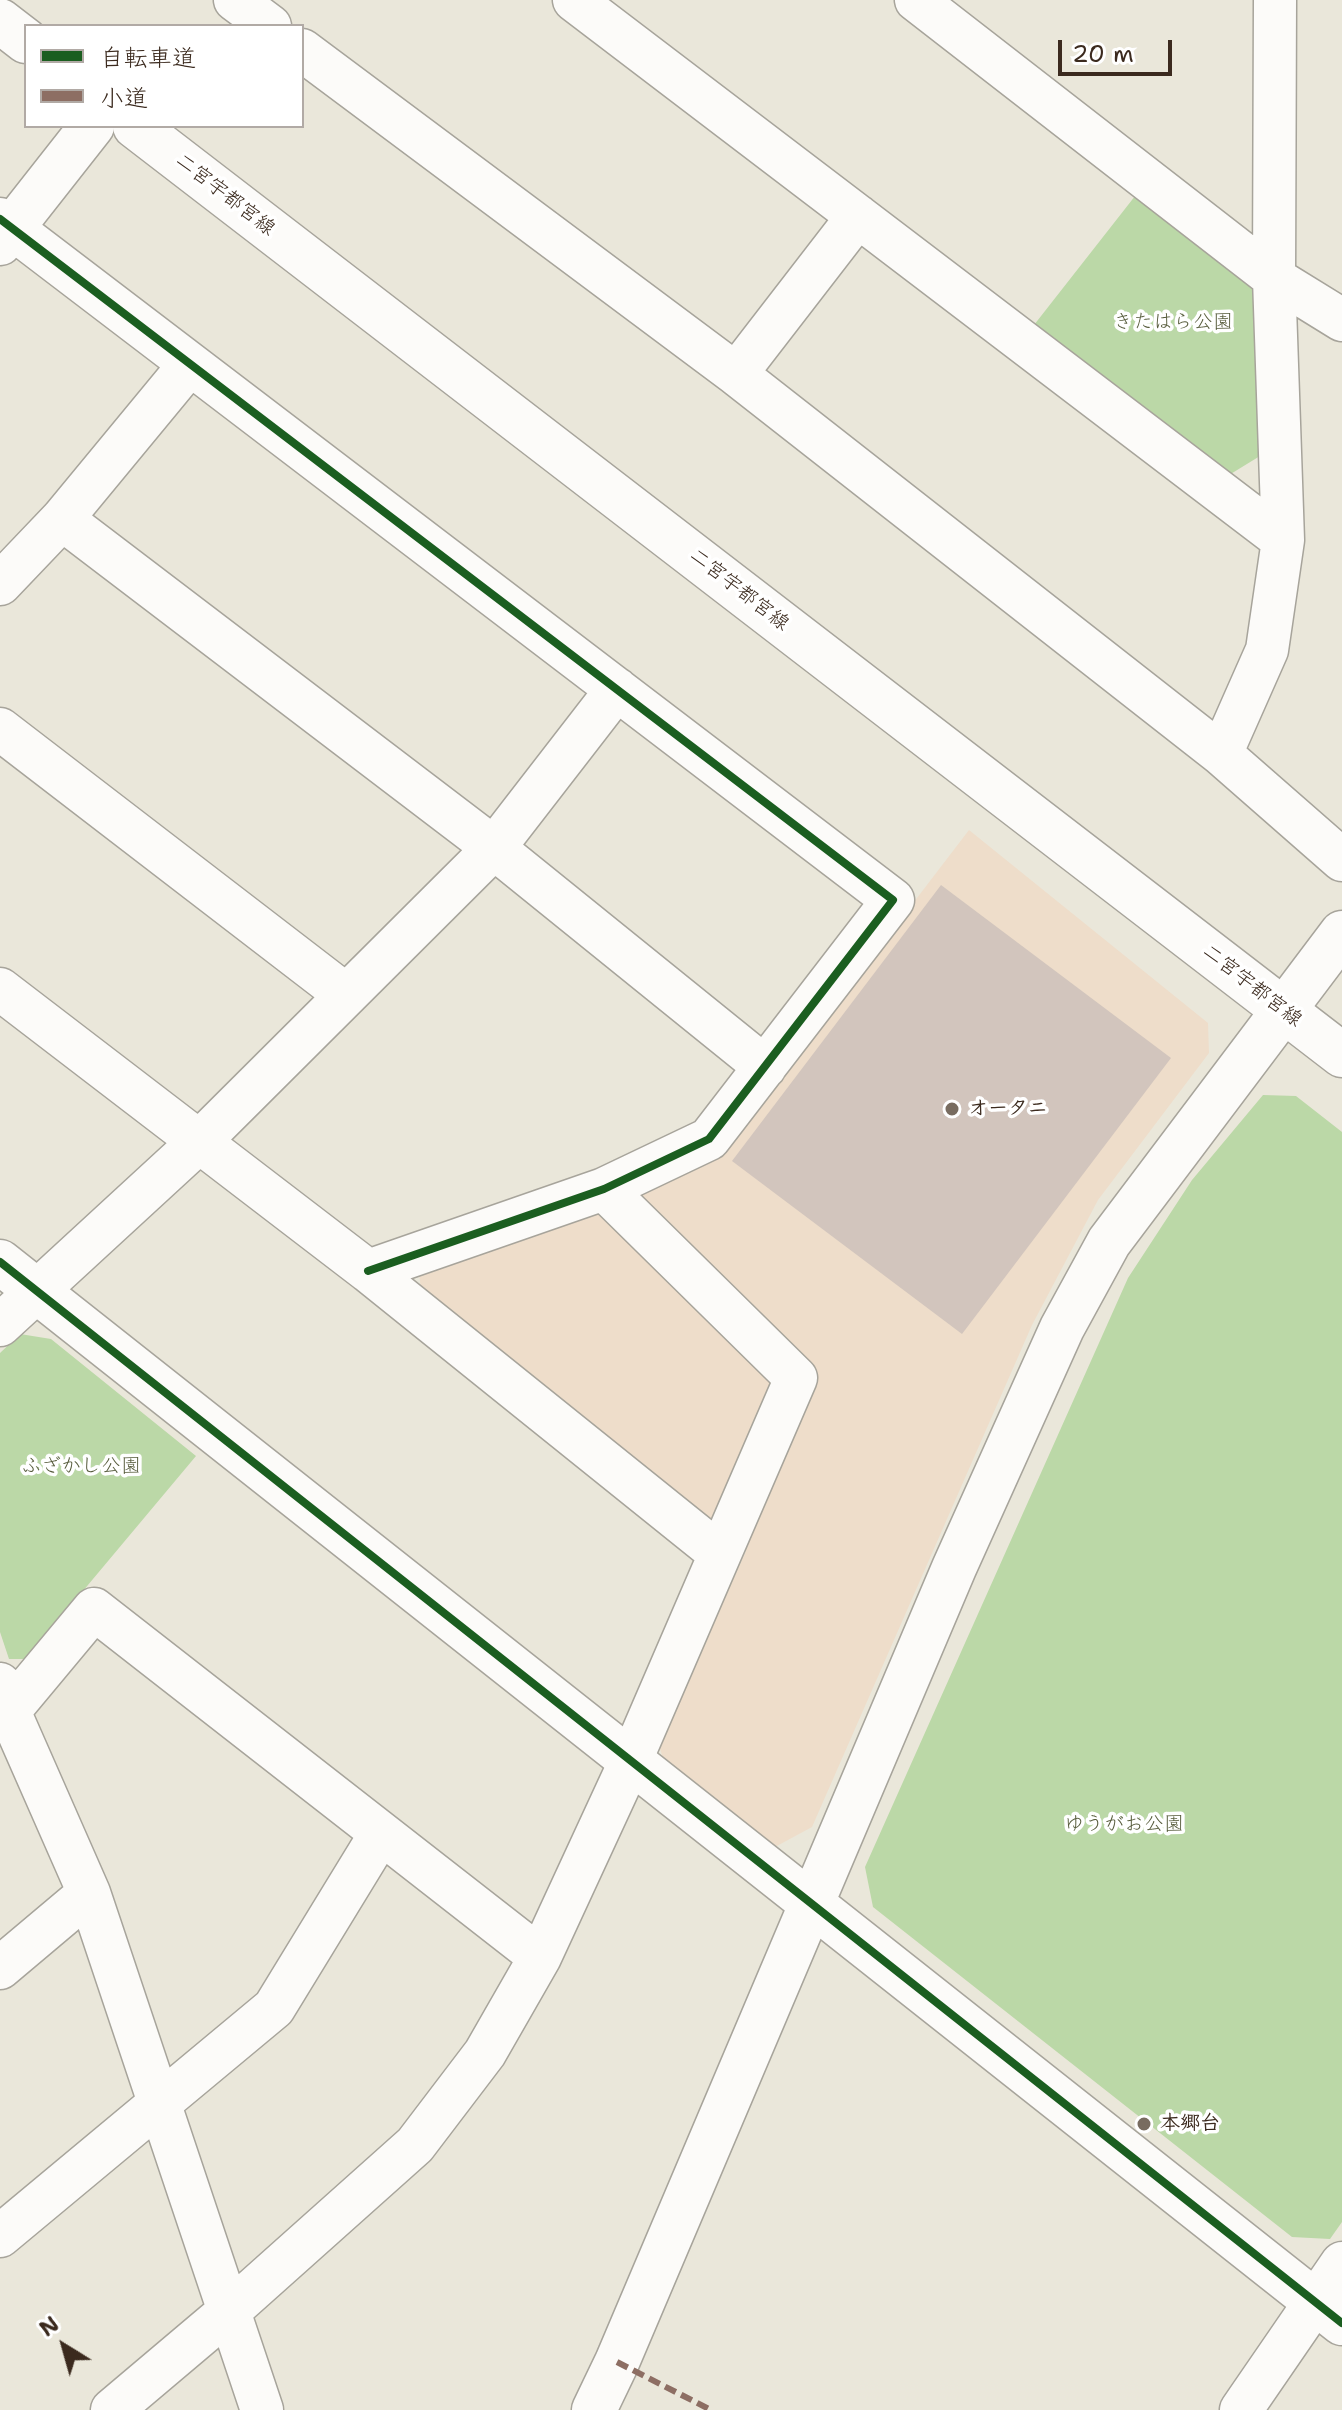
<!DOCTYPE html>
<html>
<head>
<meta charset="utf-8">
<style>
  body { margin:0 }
  #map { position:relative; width:1342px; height:2410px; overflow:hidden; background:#eae7da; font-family:"Shantell Sans","Klee One",sans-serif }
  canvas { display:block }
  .legend { position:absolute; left:24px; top:24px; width:280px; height:104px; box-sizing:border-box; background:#fff; border:2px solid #b1aaa5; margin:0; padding:10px 14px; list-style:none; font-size:24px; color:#3b2a1e }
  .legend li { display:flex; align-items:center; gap:16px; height:40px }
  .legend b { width:40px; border:2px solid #b1aaa5 }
  .north { position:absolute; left:24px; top:2306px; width:80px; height:80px; -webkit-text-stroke:6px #fff; paint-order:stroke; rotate:323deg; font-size:22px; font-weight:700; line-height:32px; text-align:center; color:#3b2a1e }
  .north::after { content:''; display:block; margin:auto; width:28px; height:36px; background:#3b2a1e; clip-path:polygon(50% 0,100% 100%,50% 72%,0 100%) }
  .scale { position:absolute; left:1058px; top:40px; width:114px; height:36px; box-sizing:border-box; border:4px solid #3b2a1e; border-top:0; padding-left:10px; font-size:24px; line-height:28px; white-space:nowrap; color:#3b2a1e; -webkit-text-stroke:6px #fff; paint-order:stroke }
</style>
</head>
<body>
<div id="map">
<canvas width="1342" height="2410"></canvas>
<ul class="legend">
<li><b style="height:10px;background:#1b5e20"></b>自転車道</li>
<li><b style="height:10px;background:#8d6e63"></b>小道</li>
</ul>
<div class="north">N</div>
<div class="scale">20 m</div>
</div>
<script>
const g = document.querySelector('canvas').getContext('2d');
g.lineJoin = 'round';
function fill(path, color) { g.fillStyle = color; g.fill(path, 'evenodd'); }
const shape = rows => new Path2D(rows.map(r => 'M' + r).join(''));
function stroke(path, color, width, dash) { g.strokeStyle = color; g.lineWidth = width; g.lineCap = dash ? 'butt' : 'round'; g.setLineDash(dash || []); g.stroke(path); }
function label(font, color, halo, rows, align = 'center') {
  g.font = font + ' "Shantell Sans","Klee One",sans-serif'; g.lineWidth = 7; g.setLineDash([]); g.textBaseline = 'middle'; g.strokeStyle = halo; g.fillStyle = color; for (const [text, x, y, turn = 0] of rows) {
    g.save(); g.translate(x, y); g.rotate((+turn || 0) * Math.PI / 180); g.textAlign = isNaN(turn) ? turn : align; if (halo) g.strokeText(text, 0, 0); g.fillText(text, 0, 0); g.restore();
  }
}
fill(shape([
  [969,830,1208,1023,1209,1053,1098,1200,1032,1325,812,1827,775,1847,663,1758,658,1743,746,1551,422,1297,419,1273,721,1154]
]), '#eeddca');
fill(shape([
  [1139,191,1244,268,1259,297,1260,456,1229,475,1034,325],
  [1263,1095,1296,1096,1342,1132,1342,2222,1330,2239,1292,2237,873,1907,865,1867,1128,1278,1192,1180],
  [20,1334,51,1339,196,1456,26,1659,9,1659,0,1632,0,1353]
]), '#bbd8a7');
fill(shape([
  [941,885,1171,1058,962,1334,732,1161]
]), '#d2c5bd');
const minor = shape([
  [235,0,270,26],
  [574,0,1283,540],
  [916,0,1274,278,1342,320],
  [302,50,736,374,1221,754,1342,860],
  [0,219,893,900,709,1139,604,1189,368,1271],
  [736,374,858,216],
  [62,519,494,848,765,1067],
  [0,584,62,519,190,364],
  [0,729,346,995],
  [1221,754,1267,650,1283,540,1274,278,1275,0],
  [0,989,368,1271,720,1554],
  [0,1325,200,1141,494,848,617,689],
  [0,1684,9,1711,89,1893,262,2410],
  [0,1719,9,1711,94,1609,540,1957],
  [0,1968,89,1893],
  [0,2236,274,2008,381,1833],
  [112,2410,228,2312,415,2145,485,2053,540,1957,631,1760,796,1378,604,1189],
  [1241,2410,1342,2263]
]);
const tertiary = shape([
  [0,243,92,126],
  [0,1262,1342,2323],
  [594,2410,617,2362,954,1568,1062,1328,1109,1242,1342,933]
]);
const secondary = shape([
  [0,21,26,41],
  [135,126,1342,1055]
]);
stroke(minor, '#a7a49b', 45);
stroke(tertiary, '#a7a49b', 47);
stroke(secondary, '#a7a49b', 47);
stroke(minor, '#fcfbf9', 42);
stroke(tertiary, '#fcfbf9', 44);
stroke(secondary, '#fcfbf9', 44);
stroke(shape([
  [617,2362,711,2410]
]), '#8d6e63', 6, [12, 6]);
stroke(shape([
  [0,219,893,900,709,1139,604,1189,368,1271],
  [0,1262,1342,2323]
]), '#1b5e20', 8);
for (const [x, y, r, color] of [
  [952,1109,8,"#786c60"],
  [1144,2124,8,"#786c60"]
]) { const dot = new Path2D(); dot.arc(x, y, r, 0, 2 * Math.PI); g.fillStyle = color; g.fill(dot); stroke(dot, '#fff', 3); }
label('20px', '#3b2a1e', '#fff', [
  ["二宮宇都宮線",225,195,38],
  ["二宮宇都宮線",739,590,38],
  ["二宮宇都宮線",1252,986,38]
]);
label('20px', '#565b3b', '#fff', [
  ["きたはら公園",1173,323],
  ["ふざかし公園",81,1467],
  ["ゆうがお公園",1124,1825]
]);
label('bold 20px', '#3b2a1e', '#fff', [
  ["オータニ",968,1109],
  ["本郷台",1160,2124]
], 'left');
</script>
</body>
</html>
